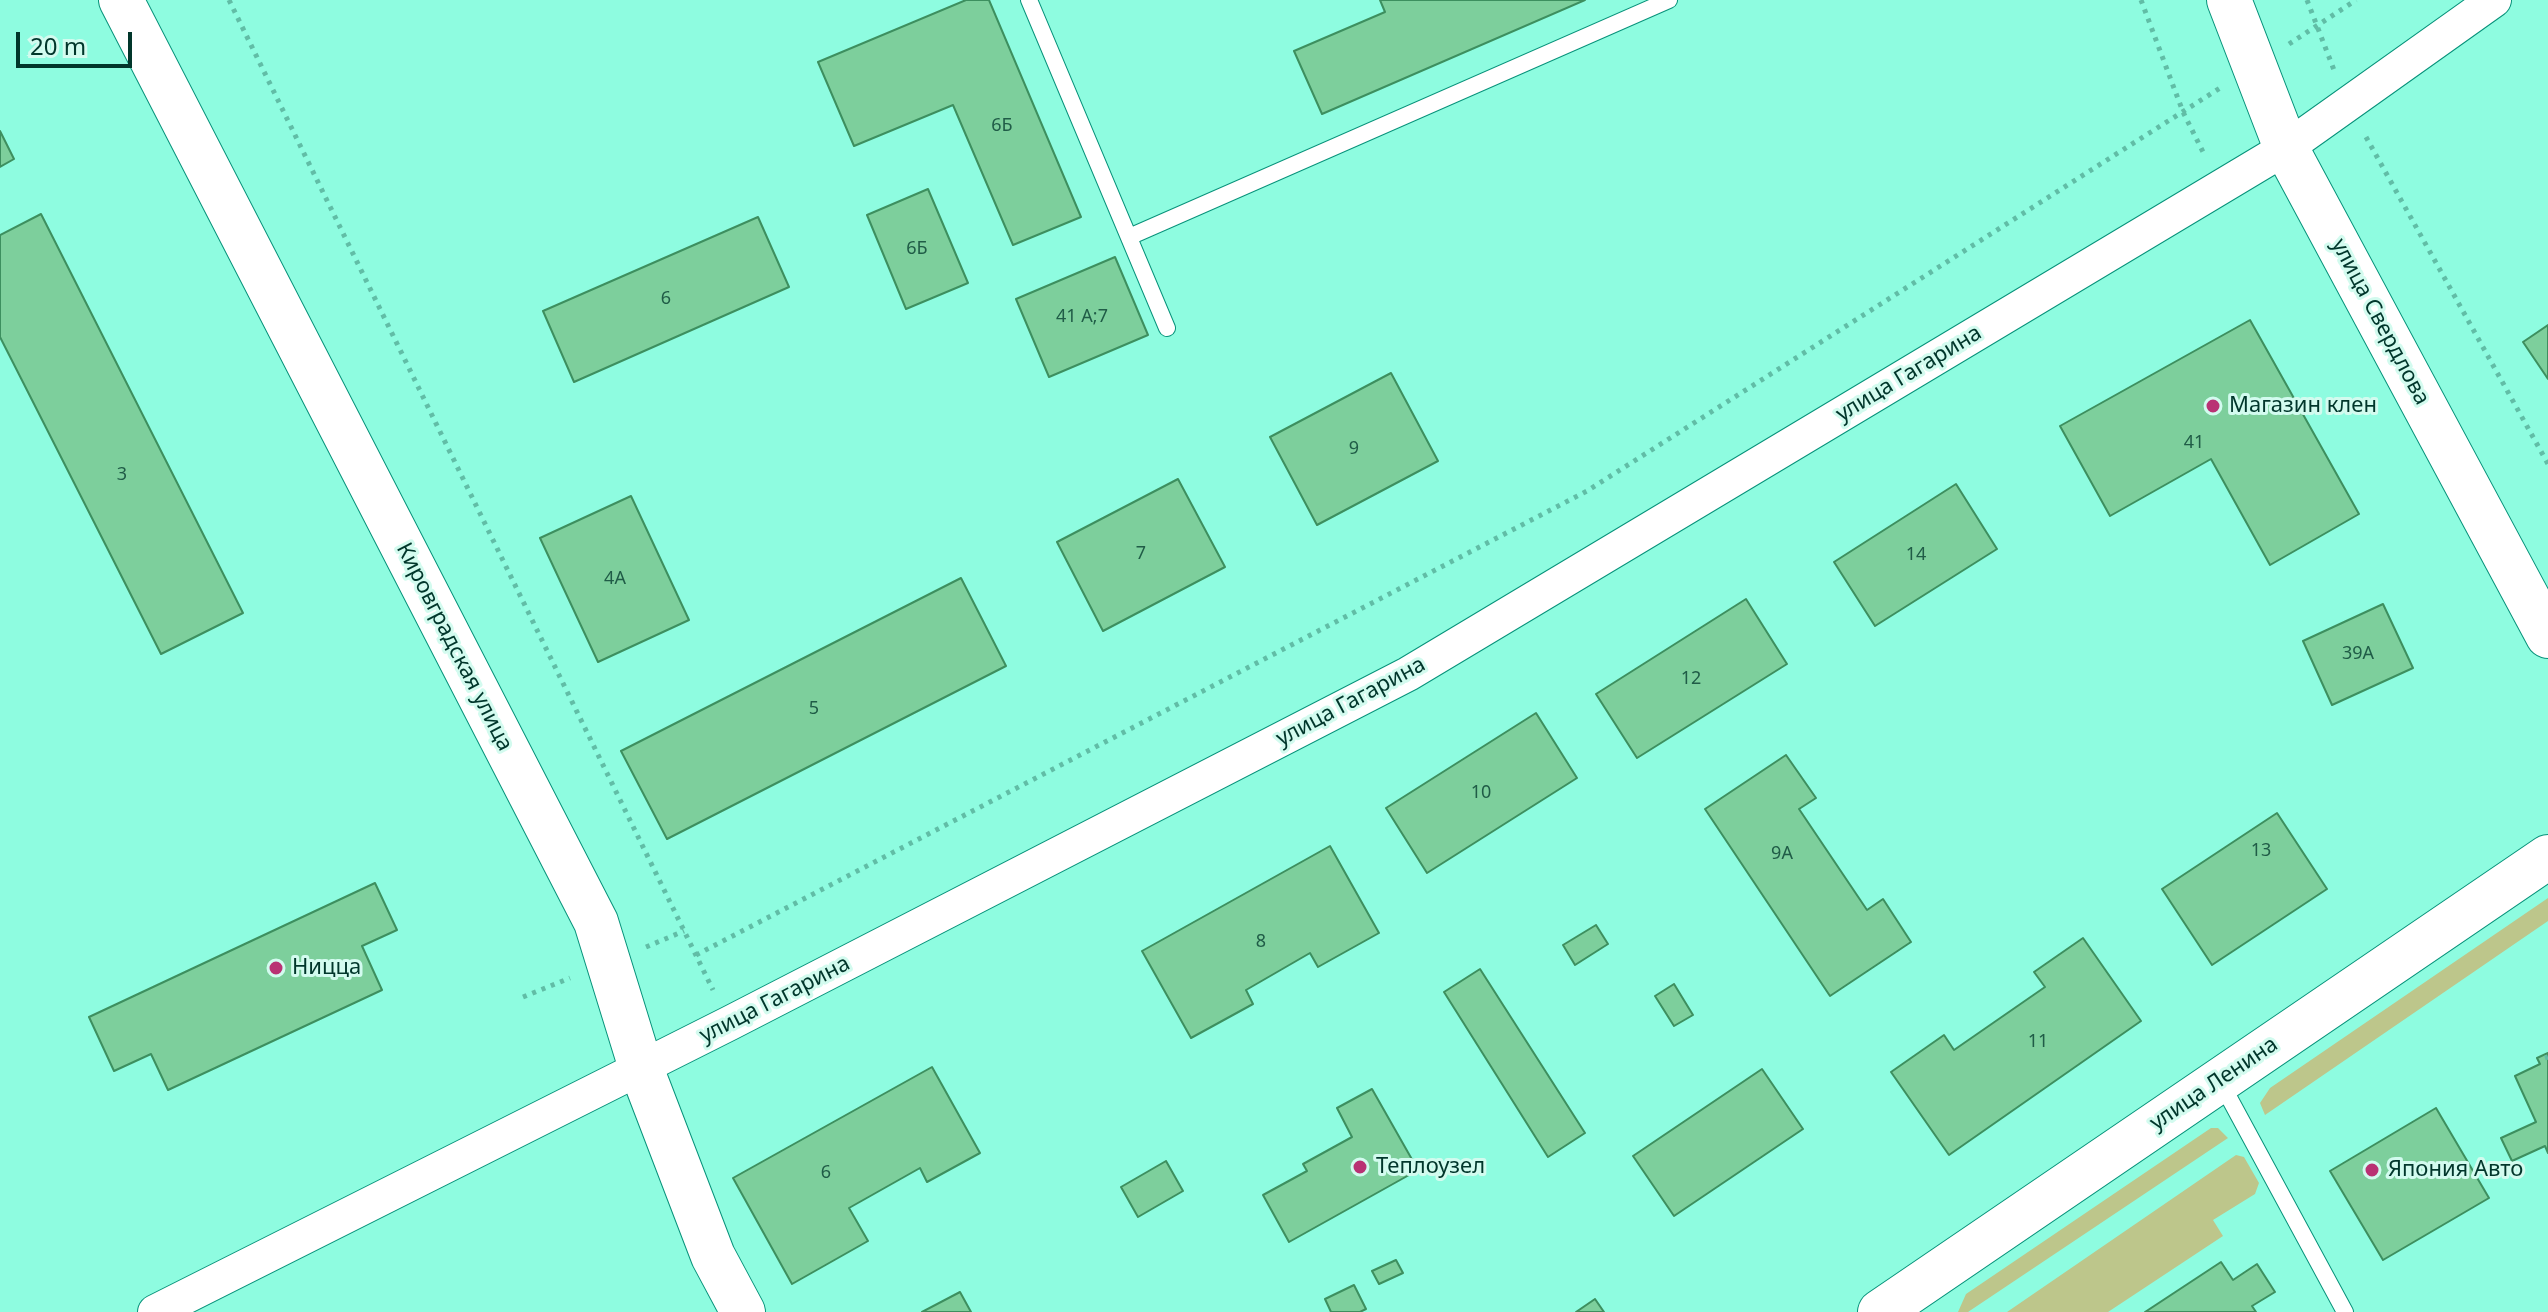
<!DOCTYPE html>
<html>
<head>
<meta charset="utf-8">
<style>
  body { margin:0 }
  #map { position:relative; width:2548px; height:1312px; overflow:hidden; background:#8efce0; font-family:"Noto Sans",sans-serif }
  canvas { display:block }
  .scale { position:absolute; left:16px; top:32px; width:116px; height:36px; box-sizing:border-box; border:4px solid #01362b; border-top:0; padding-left:10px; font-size:24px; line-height:28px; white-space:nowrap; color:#01362b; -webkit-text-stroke:6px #d3fbef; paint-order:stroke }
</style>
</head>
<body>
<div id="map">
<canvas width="2548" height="1312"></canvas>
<div class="scale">20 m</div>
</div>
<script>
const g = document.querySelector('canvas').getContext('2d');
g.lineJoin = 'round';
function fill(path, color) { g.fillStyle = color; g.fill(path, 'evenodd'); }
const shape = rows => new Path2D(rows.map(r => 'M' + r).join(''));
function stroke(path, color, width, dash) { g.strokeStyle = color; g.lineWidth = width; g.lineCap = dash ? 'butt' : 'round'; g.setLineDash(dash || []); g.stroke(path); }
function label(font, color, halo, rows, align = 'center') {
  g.font = font + ' "Noto Sans",sans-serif'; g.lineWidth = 6; g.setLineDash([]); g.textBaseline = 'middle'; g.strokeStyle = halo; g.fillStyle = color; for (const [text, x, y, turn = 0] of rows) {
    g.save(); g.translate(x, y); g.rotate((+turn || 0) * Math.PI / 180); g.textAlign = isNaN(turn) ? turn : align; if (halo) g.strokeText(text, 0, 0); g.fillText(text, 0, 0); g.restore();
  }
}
fill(shape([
  [2548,898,2548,921,2265,1115,2260,1103,2270,1088],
  [2211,1128,2218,1128,2228,1138,1968,1312,1958,1312,1966,1294],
  [2236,1155,2244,1157,2259,1183,2255,1194,2213,1220,2223,1236,2108,1312,2007,1312]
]), '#bdc68b');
const building = shape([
  [966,0,989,0,1081,217,1013,245,953,105,854,146,818,62,966,0],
  [1380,0,1585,0,1322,114,1294,51,1385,12,1380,0],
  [0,131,14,159,0,167,0,131],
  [928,189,968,283,906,309,867,215,928,189],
  [41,214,243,613,161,654,0,337,0,235,41,214],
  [758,217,789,287,574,382,543,311,758,217],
  [1115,257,1148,335,1049,377,1016,299,1115,257],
  [2250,320,2359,514,2270,565,2211,459,2110,516,2060,426,2250,320],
  [2548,325,2548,379,2523,342,2548,325],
  [1391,373,1438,461,1317,525,1270,437,1391,373],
  [1178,479,1225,567,1103,631,1057,542,1178,479],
  [1956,484,1997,549,1875,626,1834,562,1956,484],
  [631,496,689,620,598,662,540,538,631,496],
  [961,578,1006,666,667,839,621,751,961,578],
  [1746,599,1787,664,1637,758,1596,694,1746,599],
  [2383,604,2413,668,2332,705,2303,641,2383,604],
  [1536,713,1577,778,1427,873,1386,808,1536,713],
  [1786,755,1816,798,1799,809,1867,910,1883,899,1911,942,1830,996,1705,809,1786,755],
  [2277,813,2327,889,2212,965,2162,889,2277,813],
  [1330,846,1379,933,1318,967,1310,953,1246,990,1253,1004,1191,1038,1142,951,1330,846],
  [375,883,397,930,362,946,382,990,168,1090,151,1054,114,1071,89,1017,375,883],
  [1596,925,1608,944,1575,965,1563,945,1596,925],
  [2083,938,2141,1021,1949,1155,1891,1072,1944,1035,1954,1050,2045,987,2034,972,2083,938],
  [1480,969,1585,1133,1548,1157,1444,992,1480,969],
  [1674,984,1693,1015,1674,1026,1655,996,1674,984],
  [2548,1053,2548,1153,2545,1146,2512,1161,2501,1138,2536,1122,2515,1076,2540,1064,2537,1058,2548,1053],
  [932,1067,980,1153,927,1182,920,1168,849,1208,868,1241,792,1284,733,1178,932,1067],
  [1762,1069,1803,1129,1674,1216,1633,1156,1762,1069],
  [1372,1089,1418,1170,1289,1242,1263,1195,1307,1171,1303,1164,1352,1137,1337,1108,1372,1089],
  [2436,1108,2489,1198,2383,1260,2330,1171,2436,1108],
  [1166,1161,1183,1191,1138,1217,1121,1187,1166,1161],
  [1396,1260,1403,1273,1379,1284,1372,1271,1396,1260],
  [2221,1262,2233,1280,2257,1264,2275,1292,2252,1306,2256,1312,2145,1312,2221,1262],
  [1354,1285,1366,1309,1360,1312,1331,1312,1325,1299,1354,1285],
  [960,1292,971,1312,922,1312,960,1292],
  [1595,1299,1604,1312,1576,1312,1595,1299]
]);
fill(building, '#7dcf9c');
stroke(building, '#3d8f5f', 2);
const lane = shape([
  [1029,0,1167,328],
  [1129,237,1669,0],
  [2220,1081,2345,1312]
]);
const street = shape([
  [155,1312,730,1023,1408,674,2286,148,2494,0]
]);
const secondary = shape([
  [121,0,596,922,641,1068,713,1256,743,1312],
  [2229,0,2286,148,2548,636],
  [1880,1312,2548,857]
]);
stroke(lane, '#07927a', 18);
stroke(street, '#07927a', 36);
stroke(secondary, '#07927a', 46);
stroke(shape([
  [229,0,713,990],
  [2141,0,2183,112,2204,154],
  [2307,0,2334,70],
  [2289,44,2356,0],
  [2366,137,2548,464],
  [646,947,684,931],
  [696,955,1587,491,2220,88],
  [523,997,570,978],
  [2545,1058,2548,1057]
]), '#61bda6', 5, [4, 6]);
stroke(lane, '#fff', 16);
stroke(street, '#fff', 34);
stroke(secondary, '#fff', 44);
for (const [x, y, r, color] of [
  [2213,406,8,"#b93274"],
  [276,968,8,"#b93274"],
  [1360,1167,8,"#b93274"],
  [2372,1170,8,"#b93274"]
]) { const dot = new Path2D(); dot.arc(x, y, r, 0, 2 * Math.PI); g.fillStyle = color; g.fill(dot); stroke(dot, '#d3fbef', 3); }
label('18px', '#205c47', null, [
  ["6Б",1002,126],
  ["6Б",917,249],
  ["6",666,299],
  ["41 А;7",1082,317],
  ["41",2194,443],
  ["9",1354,449],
  ["3",122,475],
  ["7",1141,554],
  ["14",1916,555],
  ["4А",615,579],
  ["39А",2358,654],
  ["12",1691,679],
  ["5",814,709],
  ["10",1481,793],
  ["13",2261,851],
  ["9А",1782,854],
  ["8",1261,942],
  ["11",2038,1042],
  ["6",826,1173]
]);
label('22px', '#01362b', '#d3fbef', [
  ["улица Свердлова",2380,322,62],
  ["улица Гагарина",1909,374,-31],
  ["Кировградская улица",454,647,63],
  ["улица Гагарина",1351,702,-28],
  ["улица Гагарина",775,1000,-27],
  ["улица Ленина",2214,1084,-34]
]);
label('22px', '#01362b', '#d3fbef', [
  ["Магазин клен",2229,406],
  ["Ницца",292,968],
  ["Теплоузел",1376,1167],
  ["Япония Авто",2388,1170]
], 'left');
</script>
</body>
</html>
